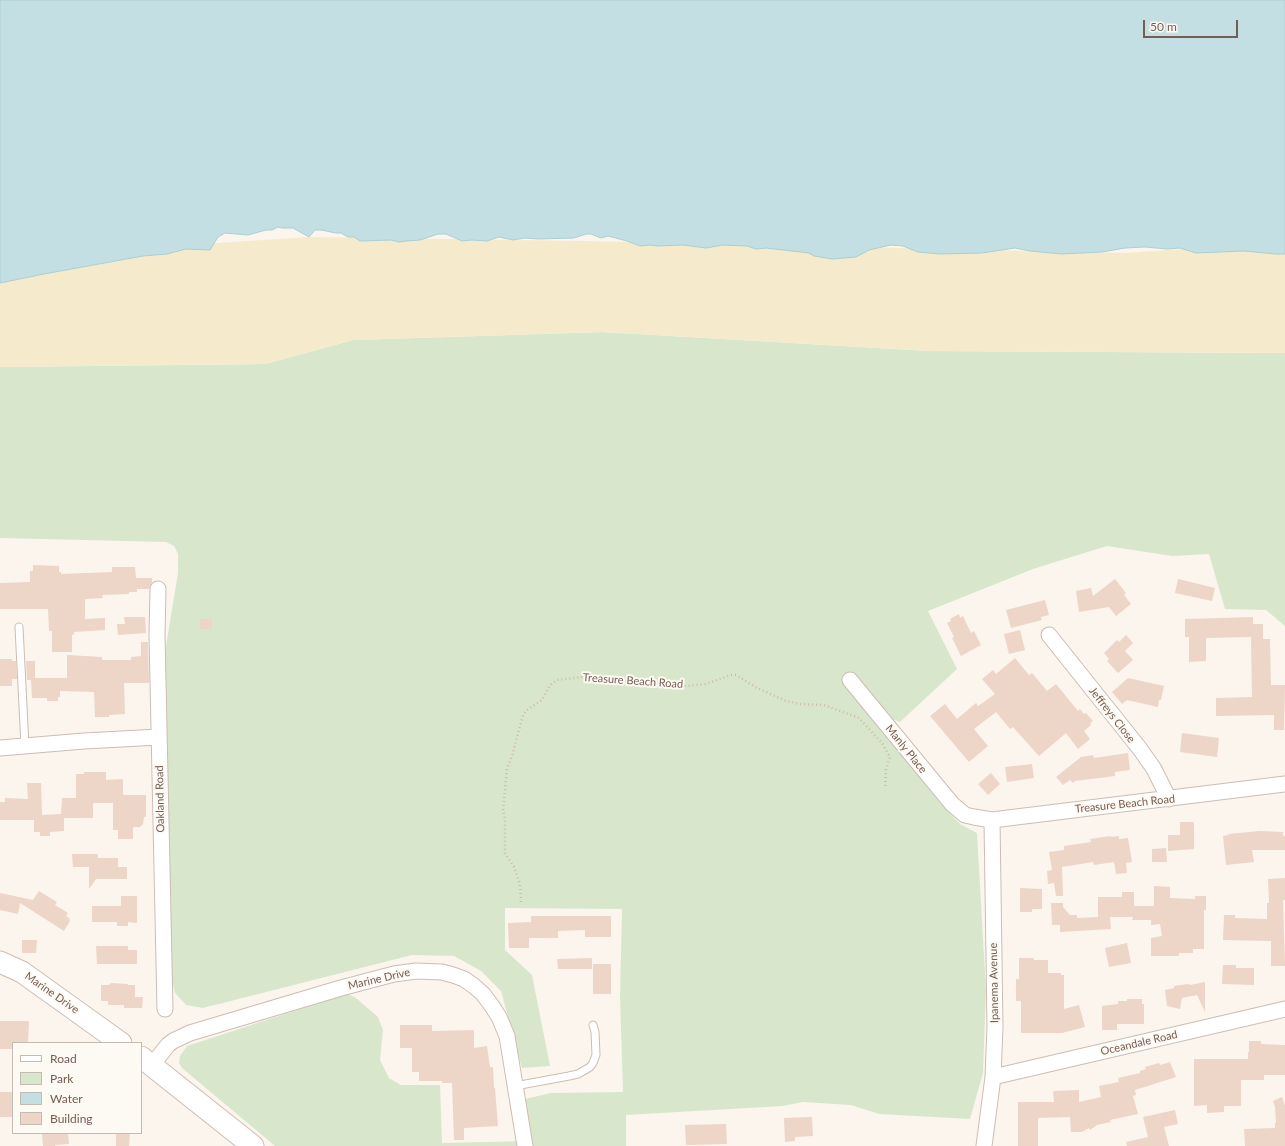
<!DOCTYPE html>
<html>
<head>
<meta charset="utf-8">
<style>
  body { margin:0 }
  #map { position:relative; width:1285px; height:1146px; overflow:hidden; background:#fbf5ed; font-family:Lato,sans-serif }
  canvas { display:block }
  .legend { position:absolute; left:12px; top:1042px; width:130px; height:92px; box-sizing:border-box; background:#fdf9f3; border:1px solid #c6bbb3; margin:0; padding:5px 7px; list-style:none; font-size:12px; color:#745d52 }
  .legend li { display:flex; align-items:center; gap:8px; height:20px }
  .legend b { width:20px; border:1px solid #c6bbb3 }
  .scale { position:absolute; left:1143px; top:20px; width:95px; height:18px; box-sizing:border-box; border:2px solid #745d52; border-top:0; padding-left:5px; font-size:12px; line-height:14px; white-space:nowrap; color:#745d52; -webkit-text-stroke:3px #fdf9f3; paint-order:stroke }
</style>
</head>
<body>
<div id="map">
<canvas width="1285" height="1146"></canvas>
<ul class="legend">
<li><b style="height:5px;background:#fff"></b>Road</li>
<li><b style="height:11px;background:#d8e7cc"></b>Park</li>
<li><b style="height:11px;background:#c3dfe3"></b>Water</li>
<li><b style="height:11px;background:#edd5c8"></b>Building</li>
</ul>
<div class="scale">50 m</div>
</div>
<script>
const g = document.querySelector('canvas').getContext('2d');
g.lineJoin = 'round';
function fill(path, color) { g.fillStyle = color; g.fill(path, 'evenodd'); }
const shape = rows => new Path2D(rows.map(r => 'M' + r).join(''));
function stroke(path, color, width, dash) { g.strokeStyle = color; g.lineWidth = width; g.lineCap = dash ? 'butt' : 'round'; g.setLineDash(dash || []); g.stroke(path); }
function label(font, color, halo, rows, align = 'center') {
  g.font = font + ' Lato,sans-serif'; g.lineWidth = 4; g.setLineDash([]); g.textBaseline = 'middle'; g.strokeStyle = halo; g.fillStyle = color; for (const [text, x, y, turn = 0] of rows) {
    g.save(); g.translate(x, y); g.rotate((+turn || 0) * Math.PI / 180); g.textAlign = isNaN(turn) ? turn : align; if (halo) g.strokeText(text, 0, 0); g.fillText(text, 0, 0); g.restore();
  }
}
fill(shape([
  [603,332,929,351,1285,353,1285,626,1266,610,1225,609,1209,554,1172,556,1107,546,1033,569,928,611,957,669,900,722,866,710,940,803,960,824,977,833,986,991,983,1073,970,1119,879,1114,851,1105,803,1102,783,1106,626,1115,626,1146,275,1146,182,1068,179,1063,180,1056,187,1046,343,995,350,995,356,998,378,1017,383,1030,380,1060,389,1078,401,1085,440,1085,442,1143,531,1141,525,1099,551,1093,623,1092,620,997,622,909,505,908,505,950,532,975,550,1066,522,1068,501,991,481,971,454,956,412,955,203,1008,186,1005,175,993,170,970,164,658,178,573,178,554,174,546,166,542,0,538,0,367,265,364,353,340]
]), '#d8e7cc');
fill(shape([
  [309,237,584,241,1124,253,1285,242,1285,353,929,351,603,332,353,340,265,364,0,367,0,281,217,243]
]), '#f5ebcc');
const water = shape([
  [0,0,1285,0,1285,254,1276,254,1244,251,1196,253,1180,248,1167,249,1145,247,1125,248,1102,252,1062,254,1030,251,1015,248,982,253,940,254,918,252,903,246,891,245,869,250,856,257,832,259,814,256,809,253,766,248,756,249,747,246,723,245,706,248,683,245,657,246,650,245,640,246,627,241,608,236,601,238,591,234,586,234,574,238,538,239,525,238,513,240,499,237,487,241,472,240,462,241,446,234,438,234,420,240,406,241,399,242,391,240,360,241,354,237,348,237,341,233,336,233,321,230,315,230,309,237,293,228,282,228,278,227,272,230,266,230,248,235,225,233,218,237,210,250,186,249,167,254,143,256,44,274,0,283,0,0]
]);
fill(water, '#c3dfe3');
stroke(water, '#abced3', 1);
fill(shape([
  [33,565,59,566,59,572,61,572,61,574,112,572,112,567,135,567,136,578,152,578,152,583,149,589,137,589,137,592,129,592,129,594,102,595,103,598,85,599,85,619,105,618,105,630,74,632,74,634,72,635,72,652,52,652,52,631,49,631,48,609,0,609,0,583,30,582,30,571,33,571],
  [1115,579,1126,593,1124,595,1131,604,1116,616,1109,607,1079,612,1076,591,1091,588,1093,596],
  [1178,579,1215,588,1212,601,1175,593],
  [1045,600,1049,615,1041,617,1042,620,1011,628,1006,610],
  [959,614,960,618,963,616,971,633,974,631,981,645,961,656,952,638,954,637,947,623,951,621,950,619],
  [124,617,145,617,146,633,118,635,117,624,125,624],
  [1253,617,1253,624,1263,624,1263,639,1270,639,1271,685,1285,685,1284,730,1274,730,1274,715,1216,716,1216,698,1252,697,1251,637,1206,638,1206,661,1189,662,1189,637,1185,637,1185,619],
  [200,619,212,619,212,629,200,629],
  [1020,630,1025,650,1009,654,1004,634],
  [1126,635,1133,643,1125,651,1133,660,1118,673,1107,661,1109,659,1104,653,1117,640,1119,642],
  [141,642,148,642,149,683,124,683,125,714,109,715,109,717,95,717,94,692,60,691,60,697,58,697,58,701,47,701,47,698,32,698,31,680,27,680,26,661,35,661,35,678,67,678,67,655,102,657,102,660,131,660,131,657,141,656],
  [1015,658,1029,675,1032,673,1047,691,1056,684,1078,711,1080,709,1084,714,1086,713,1093,721,1090,723,1091,725,1084,731,1090,739,1078,749,1066,733,1039,756,1013,727,1010,729,996,712,974,729,988,746,969,762,930,716,945,704,957,719,976,703,978,706,995,694,982,679,993,670,996,674],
  [0,659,12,659,12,661,16,661,17,679,12,679,12,686,0,686],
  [1128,678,1164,686,1161,700,1159,700,1158,707,1127,700,1122,704,1112,692],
  [1182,733,1219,738,1217,757,1180,752],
  [1128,753,1130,770,1115,772,1115,776,1075,781,1073,783,1070,780,1063,785,1056,777,1081,757,1093,755,1094,758],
  [1032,764,1034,778,1007,782,1005,767],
  [84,772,106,772,106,780,123,779,123,795,146,795,146,817,144,817,143,824,140,827,133,827,133,839,118,839,118,830,113,830,113,803,93,803,93,818,64,818,64,831,50,832,50,836,40,836,40,832,34,832,34,820,0,820,0,802,5,802,5,798,28,799,27,783,41,783,42,815,61,814,62,798,76,798,76,774,84,774],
  [991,773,1000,784,988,795,978,784],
  [1180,822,1194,822,1194,849,1168,851,1168,835,1180,835],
  [1260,831,1283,832,1283,836,1285,836,1285,850,1252,850,1254,862,1226,865,1223,836,1229,835,1228,834],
  [1111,836,1111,837,1119,836,1119,839,1128,838,1132,862,1126,863,1127,873,1116,874,1114,862,1094,865,1093,862,1062,867,1063,896,1056,896,1054,883,1048,884,1047,871,1052,870,1049,852,1064,850,1064,846,1091,842,1090,839],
  [1166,848,1167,862,1152,862,1152,849],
  [72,854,98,854,98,858,118,858,118,867,127,867,127,879,96,879,89,889,89,867,73,867],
  [1285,878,1285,900,1283,900,1285,966,1271,966,1271,941,1223,940,1224,915,1235,915,1235,918,1267,919,1267,903,1269,903,1268,879],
  [1154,886,1170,887,1170,898,1195,899,1195,896,1206,896,1206,910,1204,910,1204,949,1193,949,1193,953,1179,953,1179,956,1151,956,1151,938,1162,936,1160,924,1151,925,1151,920,1132,920,1133,917,1110,917,1111,929,1060,932,1060,925,1052,925,1051,903,1063,903,1063,907,1070,915,1077,915,1077,918,1098,917,1098,897,1122,897,1122,892,1134,892,1134,906,1154,906],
  [1020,888,1042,889,1042,909,1032,909,1032,912,1020,912],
  [39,891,57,902,55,905,68,913,66,916,70,919,69,920,70,921,64,931,20,903,18,914,0,910,0,893,33,900],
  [121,896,137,896,137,923,128,922,128,926,117,926,117,922,92,922,92,906,121,906],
  [531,916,611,916,611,937,585,937,585,930,558,931,558,938,529,938,529,948,509,948,508,923,531,922],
  [22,940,37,940,36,953,22,953],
  [1127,943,1131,963,1109,967,1105,948],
  [96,946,128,946,128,950,137,950,137,964,97,964],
  [592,958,592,969,558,969,557,959],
  [1019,958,1034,958,1034,960,1048,960,1048,973,1061,973,1061,975,1064,975,1064,1009,1079,1005,1085,1027,1062,1033,1021,1033,1021,1001,1016,1001,1016,979,1019,979],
  [593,964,611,964,611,994,593,994],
  [1223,965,1236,965,1236,968,1254,968,1254,985,1222,984],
  [1205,982,1205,1012,1197,995,1182,998,1180,1009,1167,1006,1165,990,1174,988,1174,986,1188,984,1190,985],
  [111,983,128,984,128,985,135,985,135,997,143,997,142,1008,124,1008,124,1005,108,1005,108,1001,101,1001,101,985,109,985],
  [1127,999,1142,999,1142,1004,1144,1004,1144,1024,1117,1024,1117,1030,1102,1030,1102,1006,1118,1004,1118,1001,1127,1001],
  [0,1021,29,1021,28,1043,13,1043,13,1049,0,1049],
  [400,1025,432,1025,432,1031,474,1030,474,1048,487,1046,490,1067,493,1067,494,1088,495,1088,498,1126,464,1128,464,1140,454,1140,452,1083,442,1083,442,1081,419,1081,419,1072,412,1072,412,1048,400,1048],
  [1249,1041,1261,1041,1261,1044,1285,1045,1285,1075,1264,1075,1264,1080,1241,1080,1241,1106,1224,1106,1224,1112,1207,1113,1207,1105,1194,1106,1194,1059,1248,1059,1248,1052,1249,1052],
  [1170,1062,1176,1077,1135,1090,1136,1095,1133,1096,1138,1114,1110,1120,1111,1122,1097,1125,1090,1130,1089,1128,1082,1132,1071,1132,1070,1117,1038,1118,1038,1146,1018,1146,1018,1102,1054,1102,1053,1091,1079,1090,1079,1102,1101,1097,1099,1086,1119,1082,1118,1078,1140,1073,1140,1071,1146,1069,1145,1067,1159,1063,1160,1065],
  [0,1092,13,1092,12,1117,0,1117],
  [1282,1097,1285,1106,1285,1146,1245,1146,1244,1129,1275,1128,1275,1123,1276,1123,1275,1107,1273,1101],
  [1175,1110,1178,1124,1164,1127,1169,1146,1127,1146,1126,1142,1148,1137,1143,1117],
  [812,1117,813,1136,795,1137,795,1141,785,1142,784,1118],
  [726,1124,727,1144,686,1145,685,1125],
  [42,1133,68,1133,69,1144,55,1145,55,1146,43,1146],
  [116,1133,130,1133,129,1146,116,1146]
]), '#edd5c8');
const lane = shape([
  [19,627,25,746],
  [515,1086,569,1076,578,1074,590,1067,593,1063,596,1055,595,1032,593,1025]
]);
const street = shape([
  [158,589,157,635,165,1009],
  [1049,635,1140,749,1154,769,1169,799],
  [850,680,952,804,965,815,974,817,992,820,1285,784],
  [0,748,84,741,159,737],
  [152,1065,168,1045,173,1041,190,1033,341,988,394,974,416,971,442,972,453,975,464,979,474,986,483,994,492,1006,499,1017,507,1036,525,1146],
  [993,1077,1285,1009],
  [984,1146,993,1077,995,1027,992,820]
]);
const secondary = shape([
  [0,962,22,972,121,1043],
  [141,1057,253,1146]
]);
stroke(lane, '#ccbdb3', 9);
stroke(street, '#ccbdb3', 17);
stroke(secondary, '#cebdb1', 23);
stroke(shape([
  [521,902,520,884,514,867,505,853,505,819,503,810,507,768,512,756,523,715,527,710,542,700,550,685,557,680,582,677,607,681,639,681,686,686,706,684,731,675,736,675,757,688,786,701,800,704,824,705,859,718,882,743,890,757,886,769,885,789]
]), '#d2b8aa', 2.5, [1, 3]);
stroke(lane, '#fff', 7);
stroke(street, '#fff', 15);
stroke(secondary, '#fff', 21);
label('11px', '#745d52', '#fdf9f3', [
  ["Treasure Beach Road",633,681,4],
  ["Jeffreys Close",1112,715,52],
  ["Manly Place",906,749,51],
  ["Oakland Road",160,799,-91],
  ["Treasure Beach Road",1125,804,-6],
  ["Marine Drive",379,979,-13],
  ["Ipanema Avenue",994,983,-91],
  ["Marine Drive",52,993,35],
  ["Oceandale Road",1139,1043,-13]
]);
</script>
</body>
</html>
